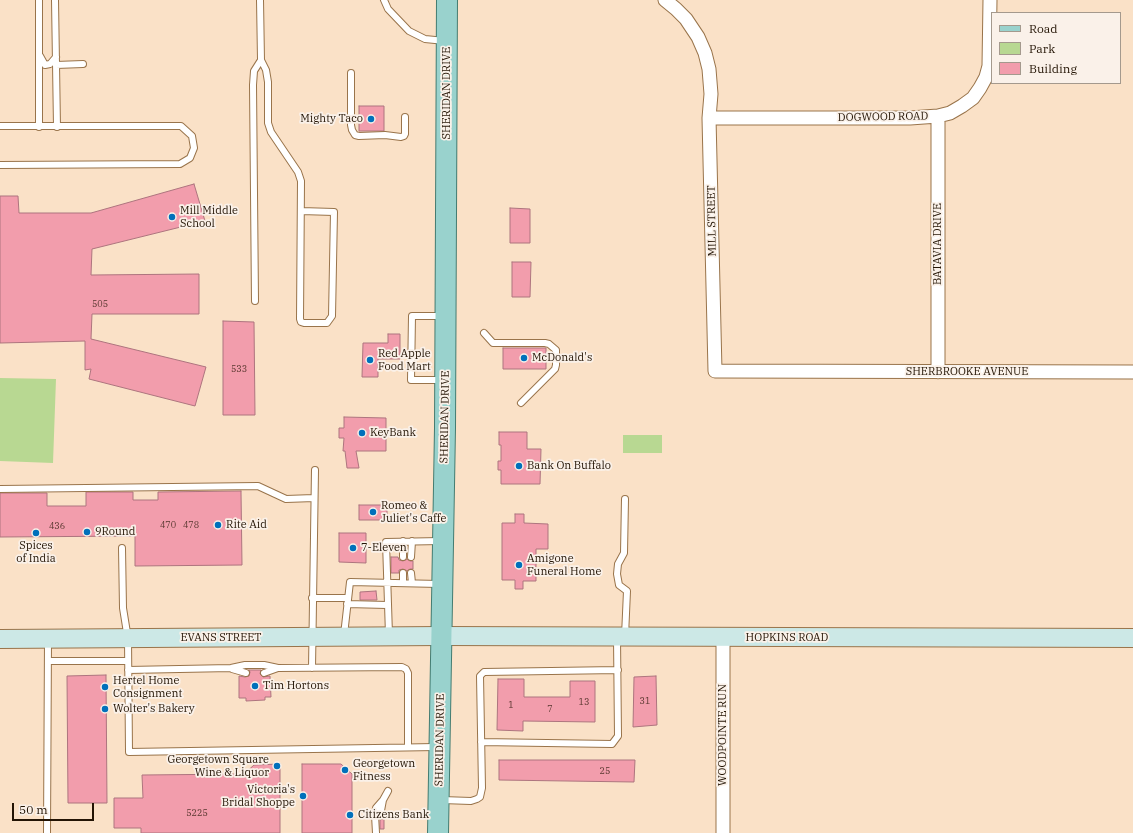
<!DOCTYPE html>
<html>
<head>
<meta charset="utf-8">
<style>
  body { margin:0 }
  #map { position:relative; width:1133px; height:833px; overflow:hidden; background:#fae1c7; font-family:"IBM Plex Serif",serif }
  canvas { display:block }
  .legend { position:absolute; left:991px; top:12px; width:130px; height:72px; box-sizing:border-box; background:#faf1e9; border:1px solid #a4998d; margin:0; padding:5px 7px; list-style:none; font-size:12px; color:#231404 }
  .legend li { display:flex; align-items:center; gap:8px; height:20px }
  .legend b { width:20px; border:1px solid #a4998d }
  .scale { position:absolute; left:12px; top:803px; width:82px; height:18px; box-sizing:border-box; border:2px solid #231404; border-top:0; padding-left:5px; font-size:12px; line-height:14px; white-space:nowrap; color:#231404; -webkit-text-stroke:3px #faf1e9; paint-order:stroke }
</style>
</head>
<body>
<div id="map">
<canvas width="1133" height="833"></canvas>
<ul class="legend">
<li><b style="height:5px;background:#99d2cd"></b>Road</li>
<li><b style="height:11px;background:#b8d892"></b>Park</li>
<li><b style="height:11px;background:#f29dac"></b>Building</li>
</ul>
<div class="scale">50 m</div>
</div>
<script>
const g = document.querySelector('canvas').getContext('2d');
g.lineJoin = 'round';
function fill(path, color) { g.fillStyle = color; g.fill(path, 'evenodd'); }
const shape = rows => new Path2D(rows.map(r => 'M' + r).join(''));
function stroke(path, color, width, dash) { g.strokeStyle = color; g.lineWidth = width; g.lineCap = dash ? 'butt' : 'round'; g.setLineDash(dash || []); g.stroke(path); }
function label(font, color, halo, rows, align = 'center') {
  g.font = font + ' "IBM Plex Serif",serif'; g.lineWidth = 3.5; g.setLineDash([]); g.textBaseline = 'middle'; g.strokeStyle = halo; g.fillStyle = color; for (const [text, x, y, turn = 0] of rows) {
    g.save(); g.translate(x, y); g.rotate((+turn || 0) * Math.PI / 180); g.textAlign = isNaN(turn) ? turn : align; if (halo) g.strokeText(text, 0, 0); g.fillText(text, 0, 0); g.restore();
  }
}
fill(shape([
  [0,378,56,379,53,463,0,461],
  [623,435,662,435,662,453,623,453]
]), '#b8d892');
const building = shape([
  [359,106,384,106,384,131,359,131,359,106],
  [194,184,205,221,92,249,91,275,199,274,199,314,92,314,91,339,206,367,195,406,89,379,91,369,85,370,85,341,0,343,0,196,18,196,19,213,91,213,194,184],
  [510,208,530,209,530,243,510,243,510,208],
  [512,262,531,262,530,297,512,297,512,262],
  [223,321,254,322,255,415,223,415,223,321],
  [388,334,400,334,400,359,378,359,378,377,362,377,363,343,388,343,388,334],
  [503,348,546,348,546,369,503,369,503,348],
  [344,417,386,418,386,451,356,451,359,468,347,468,345,451,343,451,344,438,339,438,339,428,344,428,344,417],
  [499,432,527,432,527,449,541,449,540,484,501,484,501,470,498,470,498,461,501,461,501,445,499,445,499,432],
  [241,491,242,565,135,566,135,536,0,537,0,493,47,493,47,506,86,506,86,492,133,492,133,500,158,500,158,492,241,491],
  [359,505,387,505,387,520,359,520,359,505],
  [515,514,524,514,524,523,548,524,548,549,536,549,536,581,523,581,523,589,515,589,515,580,502,580,502,523,515,523,515,514],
  [339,533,366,533,366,563,339,562,339,533],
  [391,557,398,557,399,560,403,561,407,559,410,561,413,561,413,569,410,569,407,571,403,569,399,570,399,573,391,573,391,557],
  [376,591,377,600,360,600,360,592,376,591],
  [249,670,261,670,260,674,263,677,270,676,271,697,265,697,265,700,246,701,246,698,239,698,239,676,245,677,249,676,250,672,249,670],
  [106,675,107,803,68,803,67,676,106,675],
  [656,676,657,725,633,727,634,677,656,676],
  [498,679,524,679,524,697,570,697,570,681,595,681,595,722,523,721,523,731,497,730,498,679],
  [499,760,635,760,634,782,499,780,499,760],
  [280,764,280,833,141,833,141,828,114,828,114,798,143,798,142,775,244,774,254,765,280,764],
  [302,764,341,764,352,774,352,833,302,833,302,764],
  [384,818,384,829,380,829,380,820,384,818]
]);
fill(building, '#f29dac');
stroke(building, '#ad747e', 1);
const lane = shape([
  [55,0,57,127],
  [260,0,261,60,266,70,268,82,268,123,271,132,298,172,301,181,300,319,301,322,304,323,327,323,332,316,334,212,301,211],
  [384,0,388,9,409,31,425,39,445,41],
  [40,56,45,65,50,64,56,57],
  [56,65,83,64],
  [351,73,351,125,352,130,355,135,359,136,385,135,401,137,404,136,405,134,405,117],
  [0,126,181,126,192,136,194,148,190,158,180,164,0,165],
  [39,127,39,0],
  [255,301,253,85,254,71,261,60],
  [484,333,493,343,545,343,549,344,556,350,556,365,555,369,521,403],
  [442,380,411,380,412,316,442,316],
  [0,489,258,486,286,499,314,498],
  [625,499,624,553,618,564,617,574,619,585,627,591,625,636],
  [122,548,123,608,128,639,129,752,436,747],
  [403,557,403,541],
  [411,557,412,541],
  [403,573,403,583],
  [411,573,412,583],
  [312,598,348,598],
  [347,604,387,605],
  [344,635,350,582,439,584],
  [389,635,386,542,441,541],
  [48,661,128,661],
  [312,668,315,470],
  [232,669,246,673],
  [128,670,231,668,245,665,264,665,278,668,402,667,406,669,408,673,408,747],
  [264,673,278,668],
  [481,742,612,744,618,736,617,638],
  [442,800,471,801,477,799,480,797,482,788,480,676,484,672,618,670],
  [380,816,383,800,388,791],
  [47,833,48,640],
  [376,833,375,815,376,808,383,800]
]);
const street = shape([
  [665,0,676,9,686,19,698,37,705,53,709,69,711,94,709,118,715,371,1133,372],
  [709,118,910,118,938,116,950,113,962,106,973,98,980,88,986,77,989,66,990,0],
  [938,372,938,116],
  [723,638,723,833]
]);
const secondary = shape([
  [0,639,441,636,1133,638]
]);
const primary = shape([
  [438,833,445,428,447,0]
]);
stroke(lane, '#99744b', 8);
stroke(street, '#99744b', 15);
stroke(secondary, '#99744b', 20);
stroke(primary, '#447c71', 22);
stroke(lane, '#fff', 6);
stroke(street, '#fff', 13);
stroke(secondary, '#cce8e6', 18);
stroke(primary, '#99d2cd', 20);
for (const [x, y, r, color] of [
  [371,119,4,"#0070bb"],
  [172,217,4,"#0070bb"],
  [524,358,4,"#0070bb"],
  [370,360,4,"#0070bb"],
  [362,433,4,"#0070bb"],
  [519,466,4,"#0070bb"],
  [373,512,4,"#0070bb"],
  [218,525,4,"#0070bb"],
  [87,532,4,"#0070bb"],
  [36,533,4,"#0070bb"],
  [353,548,4,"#0070bb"],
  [519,565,4,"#0070bb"],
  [255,686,4,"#0070bb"],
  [105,687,4,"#0070bb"],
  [105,709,4,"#0070bb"],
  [277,766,4,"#0070bb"],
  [345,770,4,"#0070bb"],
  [303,796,4,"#0070bb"],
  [350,815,4,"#0070bb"]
]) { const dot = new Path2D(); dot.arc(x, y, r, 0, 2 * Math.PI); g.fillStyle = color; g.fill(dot); stroke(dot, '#faf1e9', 1.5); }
label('9px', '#57362e', null, [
  ["505",100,304],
  ["533",239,369],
  ["470",168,525],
  ["478",191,525],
  ["436",57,526],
  ["31",645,701],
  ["13",584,702],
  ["1",511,705],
  ["7",550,709],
  ["25",605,771],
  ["5225",197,813]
]);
label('11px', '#231404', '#faf1e9', [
  ["SHERIDAN DRIVE",447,93,-90],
  ["DOGWOOD ROAD",883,117,-1],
  ["MILL STREET",712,221,-91],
  ["BATAVIA DRIVE",938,244,-90],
  ["SHERBROOKE AVENUE",967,372],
  ["SHERIDAN DRIVE",445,417,-89],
  ["EVANS STREET",221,638],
  ["HOPKINS ROAD",787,638],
  ["WOODPOINTE RUN",723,735,-90],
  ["SHERIDAN DRIVE",440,740,-89]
]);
label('11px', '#231404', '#faf1e9', [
  ["Mighty Taco",363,119,"right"],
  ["Mill Middle",180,211],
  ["School",180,224],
  ["Red Apple",378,354],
  ["Food Mart",378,367],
  ["McDonald's",532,358],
  ["KeyBank",370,433],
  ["Bank On Buffalo",527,466],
  ["Romeo &",381,506],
  ["Juliet's Caffe",381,519],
  ["Rite Aid",226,525],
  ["9Round",95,532],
  ["Spices",36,546,"center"],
  ["of India",36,559,"center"],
  ["7-Eleven",361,548],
  ["Amigone",527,559],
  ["Funeral Home",527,572],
  ["Hertel Home",113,681],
  ["Consignment",113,694],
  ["Tim Hortons",263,686],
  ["Wolter's Bakery",113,709],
  ["Georgetown Square",269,760,"right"],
  ["Wine & Liquor",269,773,"right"],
  ["Georgetown",353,764],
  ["Fitness",353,777],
  ["Victoria's",295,790,"right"],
  ["Bridal Shoppe",295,803,"right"],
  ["Citizens Bank",358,815]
], 'left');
</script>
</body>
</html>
